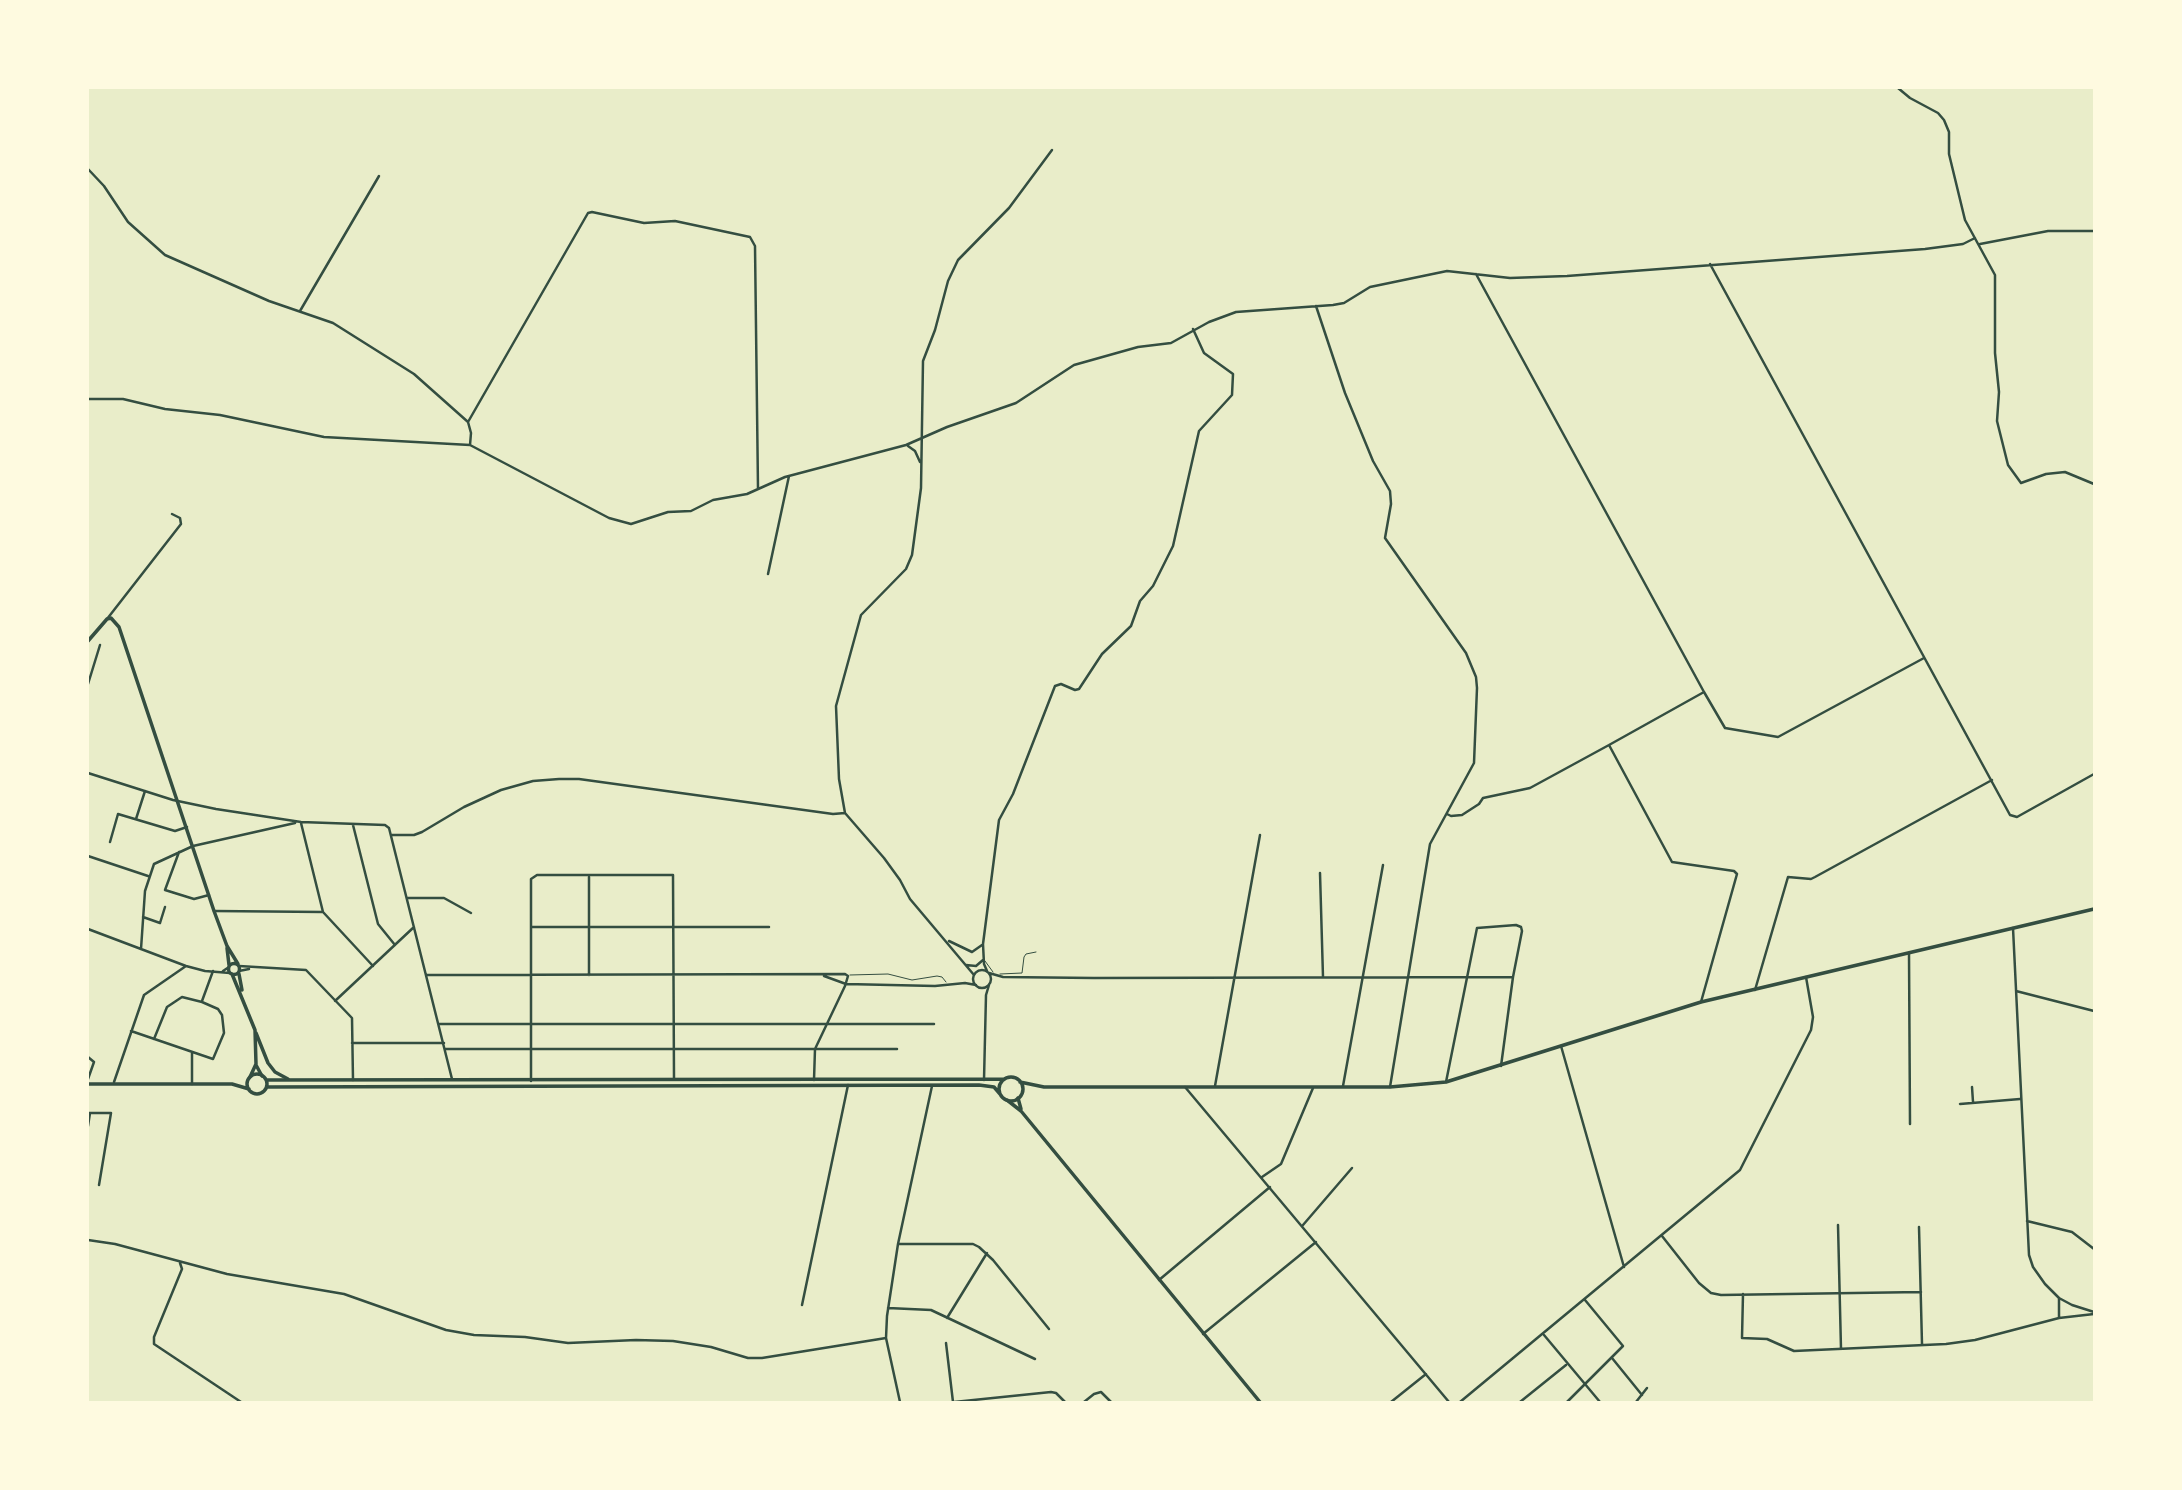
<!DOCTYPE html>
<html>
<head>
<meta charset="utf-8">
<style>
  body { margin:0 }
  #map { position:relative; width:2182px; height:1490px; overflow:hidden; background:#e9edc9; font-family:Karla,sans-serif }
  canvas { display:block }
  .frame { position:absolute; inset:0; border:89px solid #fefae0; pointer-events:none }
</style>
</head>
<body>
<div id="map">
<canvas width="2182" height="1490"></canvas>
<div class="frame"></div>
</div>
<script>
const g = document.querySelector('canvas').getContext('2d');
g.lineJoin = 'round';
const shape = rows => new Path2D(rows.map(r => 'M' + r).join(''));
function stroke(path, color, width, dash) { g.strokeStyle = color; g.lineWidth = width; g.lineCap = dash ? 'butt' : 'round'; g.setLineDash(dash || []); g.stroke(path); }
stroke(shape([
  [985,961,993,972],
  [1000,974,1022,973,1024,957,1026,954,1036,952],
  [850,975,888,974,912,980,937,976,942,977,946,982]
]), '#344e41', 1);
stroke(shape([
  [1898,88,1910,98,1938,113,1944,120,1949,132,1949,154,1965,220,1995,275,1995,353,1999,392,1997,421,2008,465,2021,483,2046,474,2065,472,2094,484],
  [88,169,104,186,128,222,165,255,269,301,333,323,414,374,468,422,471,433,470,445],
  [1980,244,2048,231,2094,231],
  [1710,264,2010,815,2017,817,2094,774],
  [1476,274,1704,692],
  [1316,306,1345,393,1373,461,1390,491,1391,504,1385,538,1466,653,1476,677,1477,688,1474,763,1430,844,1390,1087],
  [300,311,379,176],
  [88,399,123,399,165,409,220,415,324,437,470,445,609,518,631,524,668,512,691,511,713,500,747,494,785,477,906,445,947,427,1016,403,1074,365,1138,347,1171,343,1209,322,1236,312,1333,305,1344,303,1370,287,1447,271,1510,278,1567,276,1925,249,1963,244,1975,238],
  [468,422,588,213,592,212,644,223,675,221,750,237,755,246,758,489],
  [908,446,915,451,920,462],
  [768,574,789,476],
  [107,619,181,524,180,518,172,514],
  [88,684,100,645],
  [88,773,173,800,216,809,301,822,385,825,389,828,452,1079],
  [1447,814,1451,816,1462,815,1479,804,1483,798,1530,788,1609,745],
  [136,819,145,791],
  [301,823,323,912],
  [353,825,378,924,395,945],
  [391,835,414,835,422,832,464,807,501,790,533,781,559,779,579,779,833,814,845,813],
  [110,842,118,814,175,831,187,827],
  [179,852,165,890,194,899,209,895],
  [88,856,148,876],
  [1320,873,1323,977],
  [589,877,589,975],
  [408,898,444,898,471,913],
  [214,911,323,912,373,966],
  [143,917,160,923,165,907],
  [532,927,769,927],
  [2013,928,2029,1255,2033,1267,2045,1284,2059,1298,2072,1305,2094,1312],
  [88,929,186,966,205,971,230,973],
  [949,941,972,952,982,945],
  [141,949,145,891,154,864,193,846,295,823],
  [1909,953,1910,1124],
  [966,965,976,966,983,960],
  [239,966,306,970,352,1018,353,1080],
  '973 979a9 9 0 1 1 18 0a9 9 0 1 1-18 0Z',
  [223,971,229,967],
  [239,971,249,969],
  [987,971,984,964,983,944,999,820,1013,794,1055,686,1061,684,1075,690,1079,689,1102,654,1131,626,1140,601,1153,586,1173,546,1199,431,1232,395,1233,374,1204,353,1193,329],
  [989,973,1003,977,1094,978,1513,977],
  [427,975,845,974,848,976,845,986,815,1049,814,1080],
  [974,975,910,899,900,880,884,858,845,813,839,779,836,706,861,615,906,569,912,555,921,488,923,361,935,330,948,281,958,260,1009,208,1052,150],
  [824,976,846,984,935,986,965,983,976,985],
  [1755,990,1788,877,1811,879,1815,877,1992,780],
  [2016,991,2094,1011],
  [202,1001,213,971],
  [335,1001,414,927],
  [1701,1002,1737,874,1734,871,1672,862,1609,745,1704,692,1725,728,1778,737,1924,658],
  [439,1024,934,1024],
  [131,1031,213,1059,224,1033,222,1015,218,1009,202,1002,182,997,167,1007,154,1039],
  [352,1043,444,1043],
  [1561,1046,1624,1267],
  [445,1049,897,1049],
  [88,1057,94,1062,88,1079],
  [984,1080,986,995,989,985],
  [531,1081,531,879,537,875,673,875,674,1079],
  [114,1082,144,995,186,966],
  [1446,1082,1477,928,1516,925,1521,927,1522,931,1513,977,1501,1066],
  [192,1084,192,1053],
  [1215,1086,1260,835],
  [1343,1086,1383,865],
  [1185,1087,1449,1402],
  [1972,1087,1973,1102],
  [1960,1104,2020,1099],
  [88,1113,90,1113,88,1126],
  [90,1113,111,1113,99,1185],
  [1262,1177,1281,1164,1313,1088],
  [2027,1221,2072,1232,2094,1249],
  [1303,1225,1352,1168],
  [1838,1225,1841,1349],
  [1919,1227,1922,1344],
  [1662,1236,1699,1283,1711,1293,1721,1295,1921,1292],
  [88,1240,115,1244,227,1274,344,1294,446,1330,474,1335,525,1337,568,1343,636,1340,673,1341,711,1347,748,1358,762,1358,886,1338],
  [899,1244,973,1244,979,1247,993,1260,1049,1329],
  [180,1263,182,1269,154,1337,154,1344,241,1402],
  [1159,1280,1270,1187],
  [1743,1294,1742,1338,1767,1339,1794,1351,1946,1344,1975,1340,2059,1318,2094,1314],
  [802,1305,848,1085],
  [888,1308,931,1310,1035,1359],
  [947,1318,987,1253],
  [2059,1318,2059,1298],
  [1203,1334,1316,1242],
  [1544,1335,1600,1402],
  [946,1343,953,1402],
  [1612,1358,1642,1395],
  [900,1402,886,1338,887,1316,898,1244,932,1086],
  [954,1402,1051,1392,1056,1393,1065,1402],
  [1084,1402,1094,1394,1101,1392,1111,1402],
  [1391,1402,1426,1374],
  [1460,1402,1740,1170,1811,1030,1813,1017,1806,977],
  [1520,1402,1566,1365],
  [1567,1402,1623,1346,1585,1300],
  [1636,1402,1647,1388]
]), '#344e41', 2.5);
stroke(shape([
  [88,641,107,619,111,618,119,627,214,911,227,946,238,964],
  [227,948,229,965],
  '228.5 969a5.5 5.5 0 1 1 11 0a5.5 5.5 0 1 1-11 0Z',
  [232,974,255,1030,256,1064,250,1077],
  [239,974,242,990],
  [256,1033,268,1063,275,1072,288,1079],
  [256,1065,262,1076],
  [1018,1098,1021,1109],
  [1007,1100,1021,1111,1260,1402]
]), '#344e41', 3.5);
stroke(shape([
  '247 1084a10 10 0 1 1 20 0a10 10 0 1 1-20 0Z',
  '999 1089a12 12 0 1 1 24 0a12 12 0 1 1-24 0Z',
  [266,1080,1004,1079],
  [1020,1082,1044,1087,1390,1087,1446,1082,1701,1002,2094,909],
  [88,1084,232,1084,249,1089],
  [267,1087,979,1085,994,1087,1000,1094]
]), '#344e41', 3.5);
</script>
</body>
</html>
